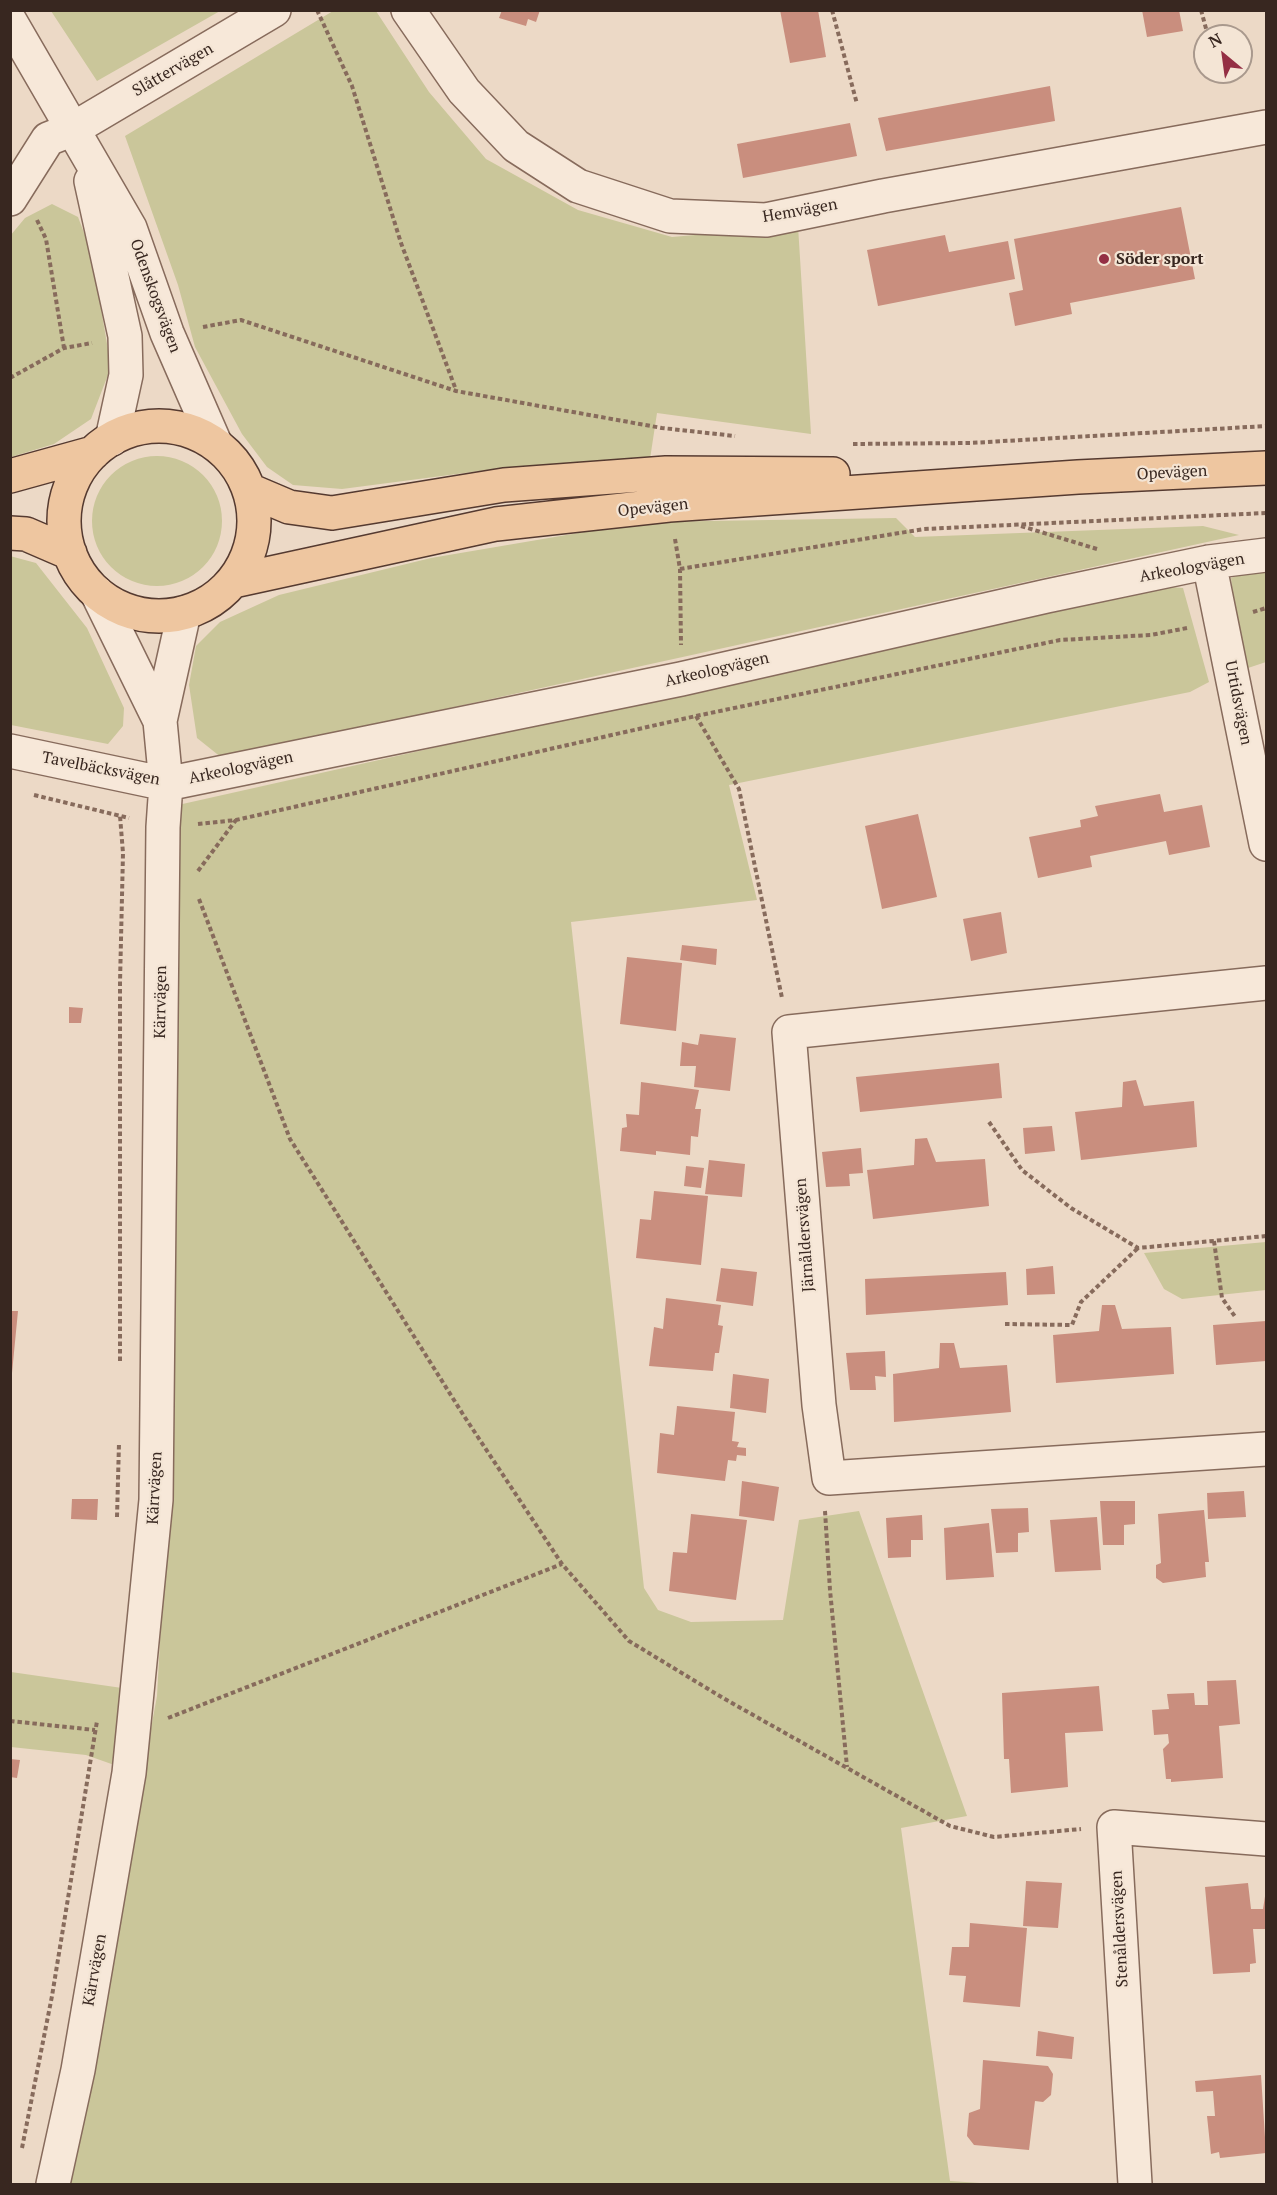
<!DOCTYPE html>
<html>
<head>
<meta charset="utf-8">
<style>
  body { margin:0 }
  #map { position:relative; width:1277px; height:2195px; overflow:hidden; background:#ecd9c6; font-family:"PT Serif",serif }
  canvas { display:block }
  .frame { position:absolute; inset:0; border:12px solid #382720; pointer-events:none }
  .north { position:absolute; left:1193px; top:24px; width:60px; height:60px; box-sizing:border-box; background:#f4e5d5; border:2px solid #a9998d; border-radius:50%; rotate:331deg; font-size:16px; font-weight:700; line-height:24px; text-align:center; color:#382720 }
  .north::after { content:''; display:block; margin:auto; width:21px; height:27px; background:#942f44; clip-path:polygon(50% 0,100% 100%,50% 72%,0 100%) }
</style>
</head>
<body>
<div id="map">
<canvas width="1277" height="2195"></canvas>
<div class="frame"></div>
<div class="north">N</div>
</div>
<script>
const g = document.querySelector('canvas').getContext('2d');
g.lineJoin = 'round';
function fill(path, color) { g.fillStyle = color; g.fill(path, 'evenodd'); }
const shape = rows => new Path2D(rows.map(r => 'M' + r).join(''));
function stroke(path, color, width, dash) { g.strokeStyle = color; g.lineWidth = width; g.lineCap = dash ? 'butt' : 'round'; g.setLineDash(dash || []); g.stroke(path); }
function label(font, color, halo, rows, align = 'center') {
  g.font = font + ' "PT Serif",serif'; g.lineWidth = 4.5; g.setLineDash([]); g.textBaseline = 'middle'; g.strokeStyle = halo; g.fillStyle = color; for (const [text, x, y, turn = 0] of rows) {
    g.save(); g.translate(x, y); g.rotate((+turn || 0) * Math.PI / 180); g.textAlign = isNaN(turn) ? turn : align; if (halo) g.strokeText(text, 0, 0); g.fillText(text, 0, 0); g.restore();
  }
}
fill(shape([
  [51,11,220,11,97,81],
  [333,11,376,11,429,92,486,159,578,210,672,237,798,226,811,434,657,413,650,459,503,468,342,489,293,485,267,467,242,434,195,347,178,285,125,136],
  [52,204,78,217,91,251,111,367,91,419,54,444,11,457,10,236,25,218],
  '92 521a65 65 0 1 1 130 0a65 65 0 1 1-130 0Z',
  [896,518,915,537,1203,526,1239,535,222,758,197,738,189,685,196,646,220,622,279,595,431,558,643,522],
  [10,556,36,563,87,628,124,708,123,726,108,744,11,725],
  [1266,565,1266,662,1242,670,1231,578],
  [1156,586,1183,588,1209,682,1190,692,729,785,757,900,571,922,644,1588,658,1610,691,1622,783,1620,799,1520,859,1511,967,1816,901,1828,950,2181,995,2184,64,2184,146,1776,148,1745,157,1696,168,1493,178,805],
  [1266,1242,1266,1290,1182,1299,1164,1289,1144,1253],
  [11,1672,129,1689,120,1767,86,1755,11,1747]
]), '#cac69a');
fill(shape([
  [502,10,540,10,536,22,528,19,526,26,499,18],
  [780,10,818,10,826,57,790,63],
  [1142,10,1179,10,1183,31,1147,37],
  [1050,86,1055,121,886,151,878,118],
  [850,123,857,156,743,178,737,144],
  [1181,207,1195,279,1070,303,1072,314,1015,326,1009,293,1023,290,1014,239],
  [945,235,949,252,1008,241,1015,279,878,306,867,250],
  [1160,794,1164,812,1202,805,1210,847,1169,855,1166,841,1090,856,1092,867,1038,878,1029,837,1081,827,1080,820,1098,816,1095,806],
  [918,814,937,897,882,909,865,826],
  [1001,912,1007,953,971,961,963,919],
  [682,945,717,949,716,965,680,960],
  [627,957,682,963,676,1031,620,1024],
  [69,1007,83,1008,81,1023,69,1023],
  [700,1034,736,1038,730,1091,694,1087,696,1066,680,1066,682,1042,698,1045],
  [999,1063,1002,1098,860,1112,856,1077],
  [1136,1080,1144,1106,1194,1101,1197,1147,1081,1160,1075,1112,1122,1107,1123,1082],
  [641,1082,699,1090,695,1109,701,1109,698,1137,691,1136,690,1155,656,1151,656,1155,620,1151,622,1128,627,1127,626,1114,639,1115],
  [1052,1126,1055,1151,1025,1154,1023,1128],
  [927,1138,936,1162,985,1159,989,1206,873,1219,867,1170,914,1165,915,1139],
  [861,1148,863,1173,849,1174,850,1186,826,1187,822,1152],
  [709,1160,745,1164,742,1197,705,1194],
  [686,1166,704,1168,701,1188,684,1186],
  [654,1191,708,1196,701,1265,636,1258,640,1219,651,1220],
  [1053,1266,1055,1294,1027,1295,1026,1269],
  [721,1268,757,1272,753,1306,716,1301],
  [1006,1272,1008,1305,866,1315,865,1279],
  [666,1298,721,1305,718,1325,723,1326,719,1353,715,1353,713,1371,649,1366,654,1327,663,1329],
  [1102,1305,1115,1305,1122,1329,1171,1327,1174,1374,1056,1383,1053,1335,1099,1331],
  [10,1311,18,1311,12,1373,10,1373],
  [1266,1321,1266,1361,1216,1365,1213,1325],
  [940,1343,954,1343,960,1368,1007,1365,1011,1412,894,1422,893,1374,939,1368],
  [885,1351,886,1377,875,1376,876,1390,850,1390,846,1353],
  [733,1374,769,1379,766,1413,730,1408],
  [677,1406,735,1412,732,1441,739,1442,737,1447,746,1448,746,1456,737,1455,736,1461,728,1460,725,1481,657,1473,660,1433,674,1435],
  [742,1481,779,1487,774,1521,739,1516],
  [1244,1491,1246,1517,1208,1519,1207,1493],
  [72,1499,98,1499,97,1520,71,1519],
  [1100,1501,1135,1501,1135,1524,1124,1525,1124,1545,1103,1545],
  [1028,1508,1029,1532,1018,1533,1018,1552,996,1553,991,1509],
  [1204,1510,1209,1562,1205,1562,1206,1577,1163,1583,1156,1578,1156,1565,1161,1563,1158,1514],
  [691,1514,747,1520,736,1600,669,1591,673,1552,687,1553],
  [922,1515,923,1540,911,1540,911,1557,888,1558,886,1518],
  [1097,1517,1101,1570,1055,1572,1050,1520],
  [989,1523,994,1577,946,1580,944,1528],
  [1236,1680,1240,1724,1219,1726,1223,1778,1171,1782,1171,1779,1166,1779,1163,1749,1169,1743,1168,1734,1154,1735,1152,1710,1169,1709,1167,1694,1194,1693,1195,1705,1208,1705,1207,1681],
  [1099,1686,1103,1731,1065,1733,1068,1787,1011,1793,1009,1759,1004,1759,1002,1693],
  [10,1759,20,1760,17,1778,10,1777],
  [1026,1881,1062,1883,1058,1928,1023,1926],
  [1248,1883,1251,1909,1263,1909,1266,1890,1266,1929,1253,1929,1256,1963,1250,1964,1250,1972,1213,1974,1205,1887],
  [970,1923,1027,1928,1020,2007,963,2002,966,1976,949,1975,952,1947,969,1947],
  [1038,2031,1074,2037,1072,2059,1036,2056],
  [983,2060,1048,2066,1053,2074,1051,2095,1043,2102,1035,2101,1029,2150,974,2145,967,2136,969,2113,980,2109],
  [1261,2075,1266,2153,1220,2158,1219,2152,1211,2154,1207,2116,1215,2116,1213,2091,1196,2092,1195,2081]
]), '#c98e7e');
const minor = shape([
  [408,10,464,91,516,146,578,186,670,216,766,220,883,196,1266,127],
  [10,21,130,228,167,333,215,443],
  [91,181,125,336,126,375,112,439],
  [10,199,48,139,73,129,274,10],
  [1209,562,1266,844],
  [97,593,160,721],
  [10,751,166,784,681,679,1047,596,1209,562,1266,555],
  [1266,983,789,1032,819,1405,829,1478,1266,1449],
  [53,2184,78,2070,129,1773,156,1500,163,827,166,784,160,721,184,613],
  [1135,2184,1114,1827,1266,1839]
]);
const major = shape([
  '64 521a95 95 0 1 1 190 0a95 95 0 1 1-190 0Z',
  [10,476,93,453],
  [249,490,289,507,332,513,504,485,666,473,833,474],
  [10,533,26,534,70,553],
  [234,581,496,524,669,505,1078,477,1266,468]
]);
stroke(minor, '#876b5c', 36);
stroke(major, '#553a30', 36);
stroke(shape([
  [317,10,352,86,401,243,456,390],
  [832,10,857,104],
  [1201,10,1208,36],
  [37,220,46,239,64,348],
  [203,327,241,320,456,391,662,428,735,436],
  [10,378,64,348,92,343],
  [853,444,970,443,1266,426],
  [1021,526,1097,549],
  [675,539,680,569,681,645],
  [680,569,924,529,1266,513],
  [1253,612,1266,608],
  [696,716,739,789,782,998],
  [34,795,129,818],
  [198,824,236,820,696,716,1060,640,1151,635,1187,628],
  [198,871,236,820],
  [199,899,290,1139,464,1416,562,1564,629,1641,723,1698,950,1826,994,1837,1081,1829],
  [989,1122,1022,1170,1071,1208,1138,1248,1266,1236],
  [1214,1241,1222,1298,1236,1318],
  [1005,1324,1072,1325,1081,1302,1138,1248],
  [120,1361,120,983,123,853,120,816],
  [825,1511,830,1590,847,1767],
  [117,1517,119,1443],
  [168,1718,562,1564],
  [10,1721,95,1730],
  [22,2148,52,1996,97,1721]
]), '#876b5c', 4, [4.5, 3]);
stroke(minor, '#f7e8d9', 33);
stroke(major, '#eec6a0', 33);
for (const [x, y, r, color] of [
  [1104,259,6,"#942f44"]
]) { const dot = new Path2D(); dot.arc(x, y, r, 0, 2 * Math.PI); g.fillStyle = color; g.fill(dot); stroke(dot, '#f4e5d5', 2); }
label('16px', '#382720', '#f4e5d5', [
  ["Slåttervägen",173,70,-30],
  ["Hemvägen",800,211,-10],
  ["Odenskogsvägen",155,296,70],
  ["Opevägen",1172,473,-3],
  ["Opevägen",653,508,-6],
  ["Arkeologvägen",1192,568,-10],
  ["Arkeologvägen",717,670,-13],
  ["Urtidsvägen",1238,703,79],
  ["Arkeologvägen",241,768,-12],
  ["Tavelbäcksvägen",101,769,11],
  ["Kärrvägen",161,1002,-89],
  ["Järnåldersvägen",805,1235,-94],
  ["Kärrvägen",155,1488,-87],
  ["Stenåldersvägen",1120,1929,-93],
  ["Kärrvägen",95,1970,-80]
]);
label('bold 16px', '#382720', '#f4e5d5', [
  ["Söder sport",1116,259]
], 'left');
</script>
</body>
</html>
